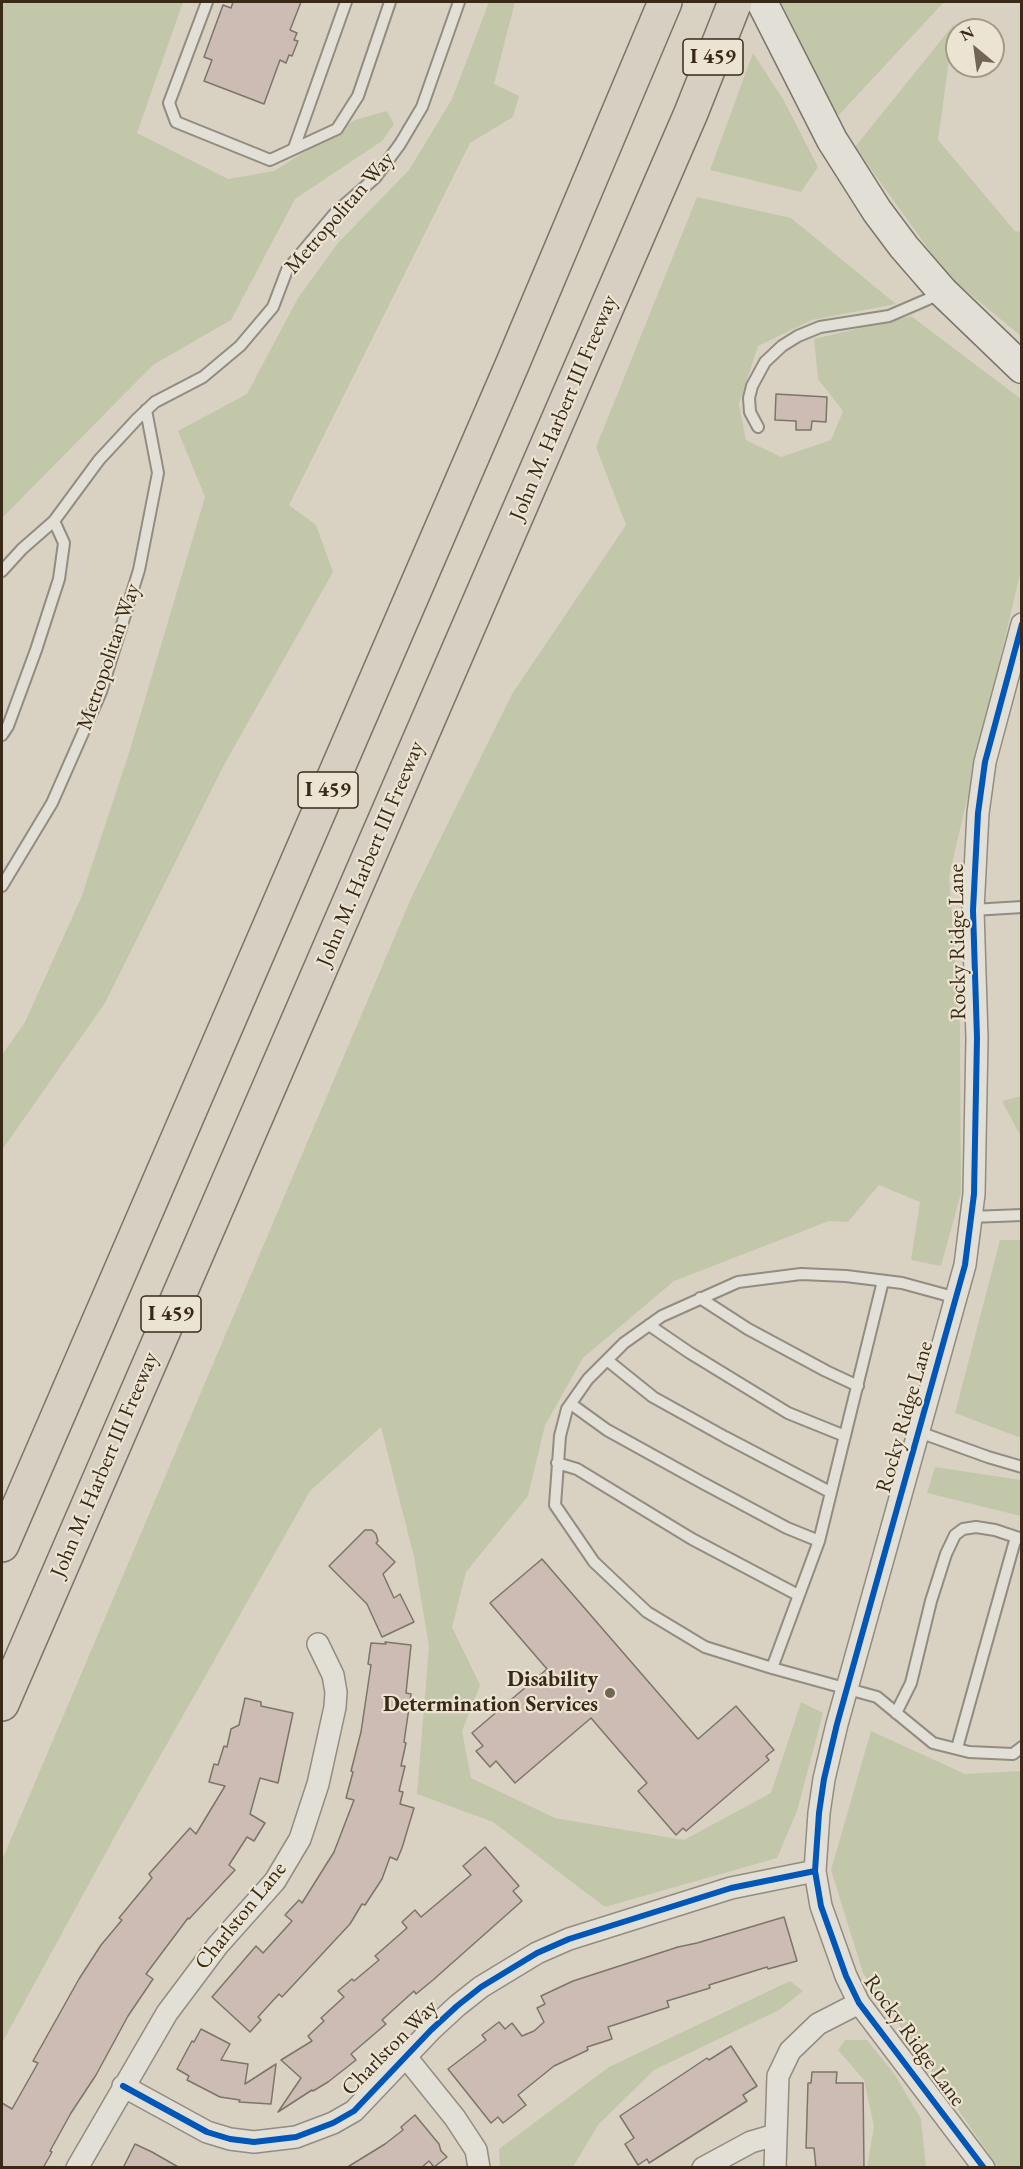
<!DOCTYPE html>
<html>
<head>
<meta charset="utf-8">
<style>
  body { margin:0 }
  #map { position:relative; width:1023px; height:2169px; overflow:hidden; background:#d9d2c3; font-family:"EB Garamond",serif }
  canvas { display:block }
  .frame { position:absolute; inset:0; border:3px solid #392a17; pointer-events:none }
  .north { position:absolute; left:945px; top:18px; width:60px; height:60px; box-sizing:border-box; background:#ece4d2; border:2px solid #a49a87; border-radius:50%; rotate:331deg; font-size:16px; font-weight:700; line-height:24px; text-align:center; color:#392a17 }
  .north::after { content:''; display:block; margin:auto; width:21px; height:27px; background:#716553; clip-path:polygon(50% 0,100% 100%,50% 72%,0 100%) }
</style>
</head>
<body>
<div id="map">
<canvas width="1023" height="2169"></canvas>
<div class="frame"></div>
<div class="north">N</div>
</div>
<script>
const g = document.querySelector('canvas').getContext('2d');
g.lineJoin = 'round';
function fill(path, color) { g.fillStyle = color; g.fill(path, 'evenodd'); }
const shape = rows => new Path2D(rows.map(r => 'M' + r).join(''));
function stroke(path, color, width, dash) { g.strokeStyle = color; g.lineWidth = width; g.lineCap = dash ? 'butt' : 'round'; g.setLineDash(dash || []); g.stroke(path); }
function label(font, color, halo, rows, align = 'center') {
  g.font = font + ' "EB Garamond",serif'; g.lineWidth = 4.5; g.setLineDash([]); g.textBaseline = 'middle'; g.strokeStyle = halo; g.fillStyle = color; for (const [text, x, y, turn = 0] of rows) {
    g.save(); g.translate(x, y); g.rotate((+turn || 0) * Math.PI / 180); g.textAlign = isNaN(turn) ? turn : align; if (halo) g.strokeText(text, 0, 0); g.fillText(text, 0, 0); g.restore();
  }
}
fill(shape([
  [2,2,183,2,137,133,228,179,274,171,355,120,387,111,394,124,382,141,295,199,231,320,153,365,2,518],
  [489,2,515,2,494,84,519,96,513,117,470,143,289,505,316,525,333,572,224,765,105,1003,2,1150,2,1055,25,1022,81,898,129,753,205,497,178,431,247,394,298,298,338,243,409,170,452,99],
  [781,2,944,2,837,117],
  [954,24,938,140,1015,231,1021,232,1021,336,947,275,855,147],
  [753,53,783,99,818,167,801,192,710,170],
  [697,197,791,218,896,304,812,320,758,346,739,404,746,440,781,457,831,440,843,411,818,379,814,339,911,316,1021,399,1021,570,949,876,960,1025,961,1193,941,1266,911,1260,920,1202,879,1185,848,1222,829,1221,674,1281,583,1358,545,1425,528,1496,466,1572,452,1627,480,1685,462,1731,471,1778,555,1818,684,1840,771,1793,801,1702,823,1713,797,1811,777,1858,605,1907,493,1822,417,1794,429,1646,414,1557,381,1427,310,1491,120,1827,2,2043,2,1860,412,896,512,694,626,525,596,447],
  [1021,1096,1022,1134,1020,1135,1002,1101],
  [1000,1240,1021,1240,1021,1438,955,1413],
  [935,1467,1021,1480,1021,1516,927,1493],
  [871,1731,965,1774,1021,1771,1021,2167,998,2167,863,1973,831,1870],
  [790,1981,803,1991,779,2010,654,2070,598,2125,573,2167,500,2167,499,2149,609,2067],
  [845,2040,867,2040,895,2075,921,2119,926,2167,867,2167,874,2126,864,2080,838,2050]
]), '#c2c7a9');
const building = shape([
  [233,2,301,2,290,30,297,33,294,40,298,41,292,56,289,55,286,63,280,60,264,104,204,81,212,60,204,57,212,35,223,5,231,8,233,2],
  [776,394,827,397,826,422,812,421,811,430,796,430,796,421,775,420,776,394],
  [365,1530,372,1530,376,1534,378,1541,376,1543,395,1562,383,1574,394,1598,400,1594,414,1622,382,1637,367,1604,329,1566,365,1530],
  [542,1559,698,1739,736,1706,774,1750,766,1756,769,1760,686,1831,683,1828,676,1835,638,1791,647,1783,591,1718,515,1783,496,1761,490,1767,476,1751,483,1746,472,1733,547,1669,490,1603,542,1559],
  [385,1642,411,1645,406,1693,411,1694,404,1742,406,1743,401,1766,405,1766,399,1791,403,1792,400,1804,414,1808,402,1848,397,1860,390,1857,382,1879,365,1905,362,1904,350,1924,282,1997,279,1994,258,2017,261,2020,250,2032,212,1997,256,1946,263,1953,292,1921,285,1915,299,1900,302,1903,334,1852,354,1800,346,1798,353,1772,351,1771,361,1732,371,1665,368,1664,371,1643,386,1644,385,1642],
  [245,1698,261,1702,261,1706,293,1713,278,1783,260,1778,250,1814,265,1823,254,1841,247,1837,229,1865,235,1870,189,1919,188,1918,146,1974,153,1979,128,2016,96,2075,71,2113,50,2151,52,2152,43,2168,2,2168,2,2103,12,2109,38,2063,33,2061,79,1979,101,1945,122,1920,119,1918,152,1878,149,1874,190,1828,196,1834,225,1786,209,1782,214,1764,218,1765,224,1746,227,1747,231,1729,239,1725,245,1698],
  [485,1847,519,1886,513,1891,522,1901,433,1980,416,1994,414,1991,382,2020,386,2024,351,2054,356,2060,328,2082,313,2091,312,2090,278,2112,301,2078,281,2060,312,2041,308,2036,324,2021,321,2018,344,1997,338,1991,352,1979,354,1981,379,1960,375,1956,407,1928,402,1922,415,1910,421,1917,471,1875,463,1866,485,1847],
  [784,1917,797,1961,768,1969,767,1967,709,1985,710,1988,667,2001,669,2007,608,2027,612,2039,587,2047,588,2050,554,2066,518,2095,526,2105,503,2123,498,2117,491,2123,448,2069,486,2040,482,2035,499,2022,505,2029,512,2023,522,2036,534,2031,544,2022,537,2008,545,2004,541,1996,573,1981,678,1947,697,1943,784,1917],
  [201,2029,230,2044,221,2060,248,2064,245,2084,276,2064,271,2104,239,2102,240,2100,220,2097,187,2080,189,2076,177,2069,192,2041,194,2042,201,2029],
  [731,2046,757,2086,743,2095,747,2101,649,2163,647,2159,638,2165,625,2144,634,2138,620,2116,707,2058,709,2060,731,2046],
  [812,2072,837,2072,836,2083,863,2083,864,2168,816,2168,814,2148,806,2148,808,2083,811,2083,812,2072],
  [415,2115,439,2144,441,2151,447,2157,434,2167,429,2161,421,2168,346,2168,385,2144,403,2130,401,2127,415,2115],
  [135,2144,152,2152,180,2168,123,2168,135,2144]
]);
fill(building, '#cdbcb3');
stroke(building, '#7b756a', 1.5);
const lane = shape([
  [207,2,169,103,176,122,270,160,337,129,358,96,390,2],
  [294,148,346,2],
  [758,427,750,412,749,398,752,386,765,362,782,346,798,336,820,327,889,316,940,294],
  [2,571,22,549,54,521,99,460,137,419,155,402,203,377,240,346,273,307,287,270,336,212,375,178,400,144,422,107,459,2],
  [2,735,8,726,36,650,59,579,64,543,54,521],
  [2,886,52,803,101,692,139,570,158,473,146,410],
  [973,910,1022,907],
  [971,1217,1022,1215],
  [700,1298,748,1329,826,1371,858,1386],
  [957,1298,902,1283,846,1276,801,1274,738,1282,662,1316,624,1343,588,1379,567,1409,560,1436,555,1505,594,1562,647,1612,705,1647,772,1668,877,1697,933,1743,969,1752,1013,1754,1022,1747],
  [649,1325,690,1353,788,1413,845,1436],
  [607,1360,653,1397,725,1437,830,1492],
  [571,1404,607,1430,701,1482,787,1528,819,1541],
  [919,1432,988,1457,1022,1467],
  [557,1463,577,1469,692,1539,798,1595],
  [772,1668,819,1541,883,1281],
  [896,1713,911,1683,931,1601,946,1554,955,1535,963,1529,976,1527,995,1530,1022,1539],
  [957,1748,1016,1537]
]);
const street = shape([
  [406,2057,455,2118,476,2150,479,2168],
  [123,2086,207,2132,230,2139,254,2142,296,2137,333,2123,354,2111,431,2030,457,2006,481,1987,537,1953,569,1939,731,1888,815,1871],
  [77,2168,167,2013,218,1945,275,1881,300,1839,318,1784,335,1707,336,1692,333,1675,318,1644],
  [703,2168,751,2142,775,2135],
  [775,2168,778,2076,790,2051,818,2024,859,2003],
  [984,2168,859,2003,846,1976,821,1906,815,1871,819,1813,824,1779,837,1724,965,1265,974,1194,977,1038,973,910,978,813,985,762,1022,624]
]);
const secondary = shape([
  [762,2,832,140,877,211,904,247,943,292,1022,368]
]);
const highway = shape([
  [2,1545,512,365,665,2],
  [2,1704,691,113,735,2]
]);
stroke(lane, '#928c81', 14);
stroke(street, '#928c81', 24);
stroke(secondary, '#7b756a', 33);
stroke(highway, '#7b756a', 36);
stroke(lane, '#e2dfd7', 10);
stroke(street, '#e2dfd7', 21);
stroke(secondary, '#e2dfd7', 30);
stroke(highway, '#d6cfc2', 33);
stroke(shape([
  [123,2086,207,2132,230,2139,254,2142,296,2137,333,2123,354,2111,431,2030,457,2006,481,1987,537,1953,569,1939,731,1888,815,1871],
  [984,2168,859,2003,846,1976,821,1906,815,1871,819,1813,824,1779,837,1724,965,1265,974,1194,977,1038,973,910,978,813,985,762,1022,624]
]), '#0057b8', 6);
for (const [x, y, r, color] of [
  [610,1693,6,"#716553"]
]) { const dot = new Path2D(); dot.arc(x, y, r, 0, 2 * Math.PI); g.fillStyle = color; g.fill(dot); stroke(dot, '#ece4d2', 2); }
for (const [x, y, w] of [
  [713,57,60],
  [328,790,60],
  [171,1314,60]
]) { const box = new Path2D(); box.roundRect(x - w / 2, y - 18, w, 36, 4.5); g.fillStyle = '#ece4d2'; g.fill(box); stroke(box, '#392a17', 1.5); }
label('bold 21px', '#392a17', null, [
  ["I 459",713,57],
  ["I 459",328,790],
  ["I 459",171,1314]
]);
label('22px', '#392a17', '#ece4d2', [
  ["Metropolitan Way",340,213,-49],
  ["John M. Harbert III Freeway",564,408,-67],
  ["Metropolitan Way",109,657,-71],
  ["John M. Harbert III Freeway",371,854,-67],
  ["Rocky Ridge Lane",958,942,-91],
  ["Rocky Ridge Lane",905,1417,-74],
  ["John M. Harbert III Freeway",105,1465,-67],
  ["Charlston Lane",241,1916,-51],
  ["Rocky Ridge Lane",914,2041,54],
  ["Charlston Way",390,2048,-45]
]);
label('bold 22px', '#392a17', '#ece4d2', [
  ["Disability",598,1680],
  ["Determination Services",598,1705]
], 'right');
</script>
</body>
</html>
